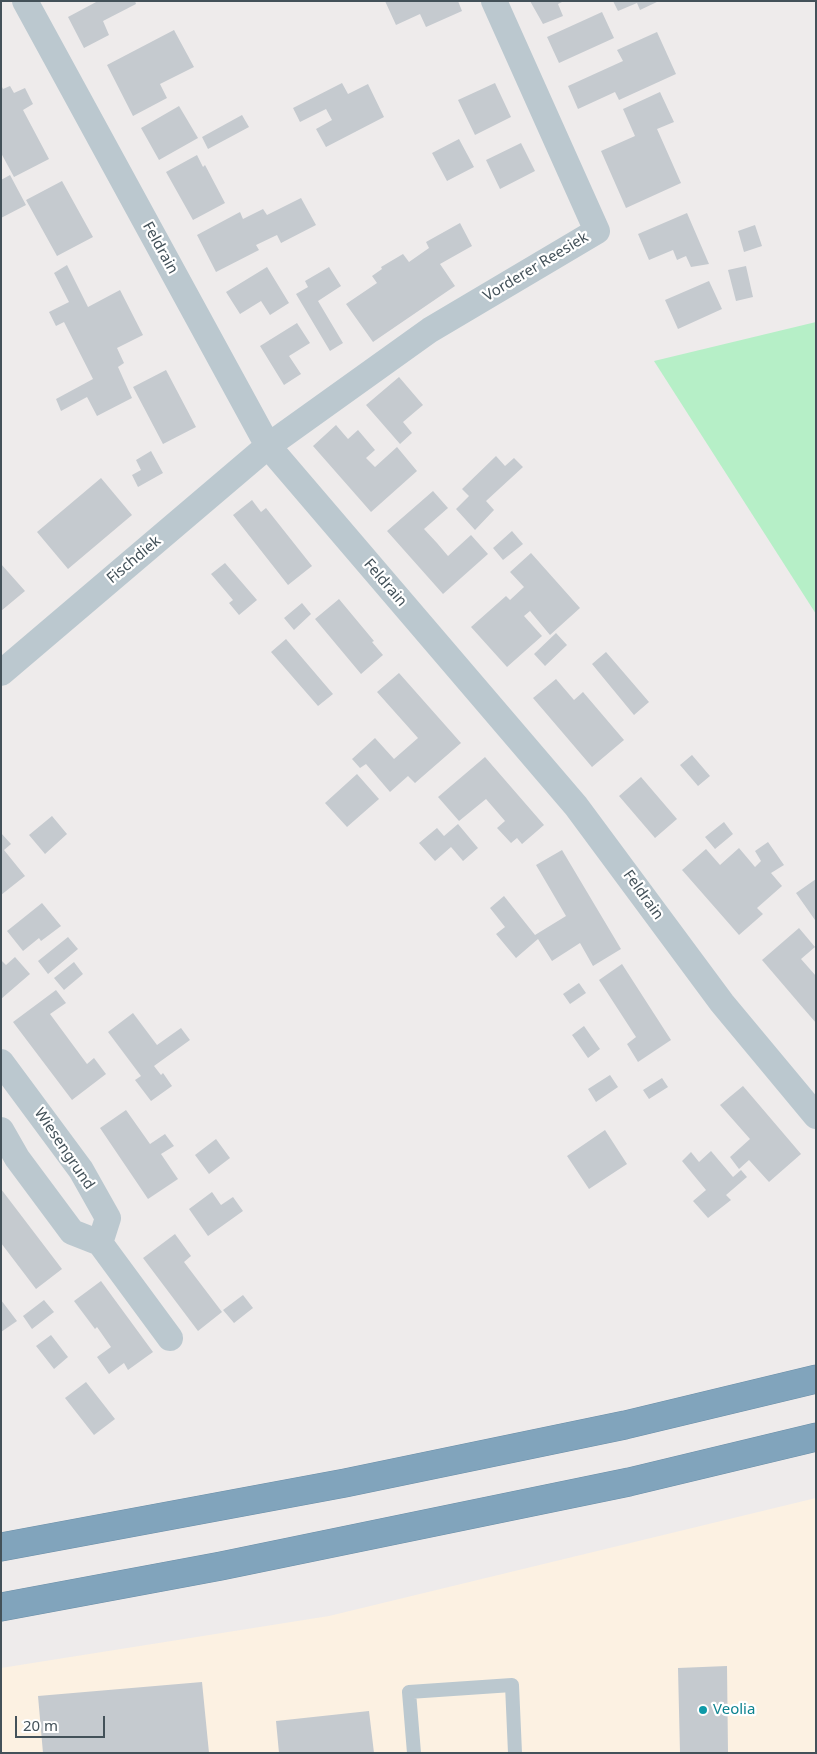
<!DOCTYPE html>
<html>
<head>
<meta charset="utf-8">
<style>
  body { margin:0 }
  #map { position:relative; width:817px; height:1754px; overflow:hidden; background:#eeebeb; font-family:"Noto Sans",sans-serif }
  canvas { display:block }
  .frame { position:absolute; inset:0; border:2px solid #435159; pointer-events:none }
  .scale { position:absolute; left:15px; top:1716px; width:90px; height:22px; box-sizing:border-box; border:2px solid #435159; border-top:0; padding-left:6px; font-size:15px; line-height:18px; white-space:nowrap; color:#435159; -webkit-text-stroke:4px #fff; paint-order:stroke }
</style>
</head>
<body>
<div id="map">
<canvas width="817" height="1754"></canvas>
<div class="frame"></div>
<div class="scale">20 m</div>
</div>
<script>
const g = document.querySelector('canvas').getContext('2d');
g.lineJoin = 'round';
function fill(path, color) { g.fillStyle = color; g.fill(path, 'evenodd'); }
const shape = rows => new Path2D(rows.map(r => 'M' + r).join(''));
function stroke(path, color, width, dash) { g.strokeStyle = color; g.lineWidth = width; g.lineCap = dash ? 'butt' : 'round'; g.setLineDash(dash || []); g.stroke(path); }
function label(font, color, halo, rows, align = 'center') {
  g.font = font + ' "Noto Sans",sans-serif'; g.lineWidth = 4.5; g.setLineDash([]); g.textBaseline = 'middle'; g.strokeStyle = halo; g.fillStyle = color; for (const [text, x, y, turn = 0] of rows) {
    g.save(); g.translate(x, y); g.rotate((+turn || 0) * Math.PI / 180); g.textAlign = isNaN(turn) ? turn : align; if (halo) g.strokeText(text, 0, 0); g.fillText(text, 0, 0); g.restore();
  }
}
fill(shape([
  [816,1498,816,1753,1,1753,1,1668,329,1616]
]), '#fcf1e2');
fill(shape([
  [816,322,816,614,654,361]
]), '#b6efc7');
fill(shape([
  [98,1,135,1,136,4,103,21,109,35,84,48,68,17],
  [385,1,458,1,462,11,426,27,420,14,396,25],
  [530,1,564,1,558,4,563,16,543,24],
  [613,1,659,1,640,10,637,3,618,11],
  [602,12,614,38,559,63,547,37],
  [174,30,194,67,160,84,167,98,133,116,107,65],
  [657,32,676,74,619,100,615,92,578,109,568,86,623,61,617,50],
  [342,83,348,94,368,84,384,117,326,147,316,129,332,120,326,109,300,122,293,108],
  [495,83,511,117,475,135,458,100],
  [1,85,3,89,10,86,14,93,25,88,33,104,23,110,49,159,14,177,1,153],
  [660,92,674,122,657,129,681,183,626,208,601,151,635,136,623,109],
  [179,106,198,138,159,160,141,128],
  [242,115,249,127,208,149,202,137],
  [459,139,474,167,447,181,432,153],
  [521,143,535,171,500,189,486,160],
  [197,155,203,167,205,165,225,203,193,220,166,172],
  [10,175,26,205,1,218,1,180],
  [62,181,93,237,57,256,26,200],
  [301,198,316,225,281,243,277,235,256,245,259,250,216,272,197,235,240,212,243,219,263,209,267,215],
  [687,213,709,264,691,267,686,256,677,260,673,250,649,260,638,234],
  [460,223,472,246,440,264,455,286,373,342,346,304,377,283,372,276,382,269,381,267,403,254,409,262,429,248,426,242],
  [755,225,762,246,744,252,738,231],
  [67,265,88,307,120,290,143,335,117,348,124,363,118,367,132,398,97,416,87,397,61,411,56,399,93,379,64,322,56,326,49,312,69,302,54,273],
  [746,266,753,297,736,301,728,270],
  [267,267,289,303,270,315,261,301,240,314,226,292],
  [329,267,341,286,318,301,343,343,330,351,296,294,308,287,305,281],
  [709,281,722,309,678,329,665,300],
  [297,323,310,343,289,356,301,374,284,385,260,346],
  [166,370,196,427,163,444,133,387],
  [399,377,423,405,403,422,412,433,400,444,366,405],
  [336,425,348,439,358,430,375,450,366,458,375,467,397,447,417,471,371,512,313,446],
  [151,451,163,473,138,487,132,475,141,470,136,460],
  [496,456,505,466,514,458,523,467,486,501,494,510,475,530,456,509,469,496,462,489],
  [101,478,132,515,68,569,37,532],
  [433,491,448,508,424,529,437,543,448,556,471,535,488,554,443,594,387,531],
  [252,500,261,512,266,508,312,566,288,585,233,515],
  [512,531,523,544,503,560,493,548],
  [531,553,580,608,550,635,530,611,524,616,542,636,507,667,471,627,506,596,510,600,524,587,510,572],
  [225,563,257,600,239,615,229,603,233,600,211,574],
  [1,564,25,591,1,611],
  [339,599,374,641,372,642,383,655,361,674,315,619],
  [302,603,311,614,294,630,284,618],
  [556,633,567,645,545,666,534,654],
  [286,639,333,694,318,706,271,652],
  [606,652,649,702,634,715,592,664],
  [399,673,461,743,415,783,408,776,390,792,366,764,360,768,352,759,375,738,394,759,418,738,377,692],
  [556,679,574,700,583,692,624,740,592,767,533,698],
  [692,755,710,776,698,786,680,765],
  [485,757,544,825,522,844,517,838,511,843,497,828,505,821,486,799,459,821,438,797],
  [357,774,379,799,347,827,325,803],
  [641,777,677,819,655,838,619,796],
  [52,816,67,834,45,854,29,835],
  [724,822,733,834,715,849,705,837],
  [458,824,478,848,463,861,451,847,435,861,419,843,437,828,444,836],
  [1,833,11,844,4,850,25,876,1,895],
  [768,842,784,865,771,873,782,886,757,908,763,914,739,935,682,870,706,849,720,865,739,848,755,867,761,861,755,851],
  [562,850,621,949,593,966,580,943,552,961,538,939,516,958,496,934,505,927,490,908,504,896,535,935,566,916,536,865],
  [816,879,816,920,815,920,796,893],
  [42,903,61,926,41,941,39,938,23,951,7,931],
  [799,928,815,947,801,959,816,976,816,1023,762,960],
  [68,937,78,949,48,974,38,961],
  [15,957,30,974,1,999,1,960,6,965],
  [74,962,83,974,64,990,54,978],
  [622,964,671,1040,638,1062,627,1044,636,1037,599,980],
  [579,983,586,993,570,1004,563,994],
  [56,990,66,1003,50,1014,87,1064,94,1058,106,1074,72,1100,13,1022],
  [133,1013,157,1045,181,1028,190,1040,154,1066,161,1075,163,1073,172,1086,151,1101,135,1080,141,1076,108,1032],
  [584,1026,600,1049,588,1058,572,1035],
  [610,1075,618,1087,596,1102,588,1089],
  [662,1078,668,1087,649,1099,643,1090],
  [743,1086,801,1154,769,1182,749,1160,739,1169,730,1157,750,1139,720,1105],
  [126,1110,150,1144,165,1134,174,1146,161,1154,178,1179,148,1199,100,1128],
  [605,1130,627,1164,589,1189,567,1156],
  [216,1139,230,1158,209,1174,195,1155],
  [711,1151,733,1177,741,1170,747,1177,726,1195,731,1200,708,1218,693,1201,706,1190,682,1161,691,1152,699,1162],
  [1,1189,62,1269,36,1289,1,1243],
  [212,1192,221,1205,233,1197,243,1211,208,1236,189,1209],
  [175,1234,191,1256,184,1262,222,1312,198,1331,143,1258],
  [101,1281,153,1352,128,1370,124,1363,109,1374,97,1357,111,1347,97,1327,95,1329,74,1301],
  [243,1295,253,1308,234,1323,223,1310],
  [1,1300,17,1321,1,1332],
  [44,1300,54,1312,32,1329,23,1316],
  [51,1335,68,1357,54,1369,36,1346],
  [86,1382,115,1419,94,1435,65,1398],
  [727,1666,728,1753,680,1753,678,1668],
  [202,1682,209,1753,43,1753,38,1696],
  [369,1711,374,1753,279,1753,276,1721]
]), '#c5cacf');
const motorway = shape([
  [1,1547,345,1483,625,1425,816,1379],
  [1,1607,221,1566,629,1482,816,1437]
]);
stroke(motorway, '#6c8fa8', 29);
stroke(shape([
  [414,1753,409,1692,512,1685,515,1753]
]), '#bbc8cf', 14);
stroke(shape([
  [25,1,268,446,576,806,722,1003,816,1116],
  [1,673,268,446,430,330,597,231,494,1],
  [1,1062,81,1170,108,1218,100,1243],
  [1,1130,17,1158,72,1232,100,1243,170,1338]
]), '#bbc8cf', 26);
stroke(motorway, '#81a4bc', 28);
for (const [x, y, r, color] of [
  [703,1710,5,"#0f9aa8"]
]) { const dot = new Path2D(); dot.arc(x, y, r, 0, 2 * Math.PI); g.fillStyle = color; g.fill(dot); stroke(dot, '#fff', 2); }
label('15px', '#435159', '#fff', [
  ["Feldrain",160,248,61],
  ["Vorderer Reesiek",536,267,-31],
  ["Fischdiek",134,560,-40],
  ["Feldrain",385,583,49],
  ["Feldrain",643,895,54],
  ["Wiesengrund",64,1149,56]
]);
label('15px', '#0d838f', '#fff', [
  ["Veolia",713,1710]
], 'left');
</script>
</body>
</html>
